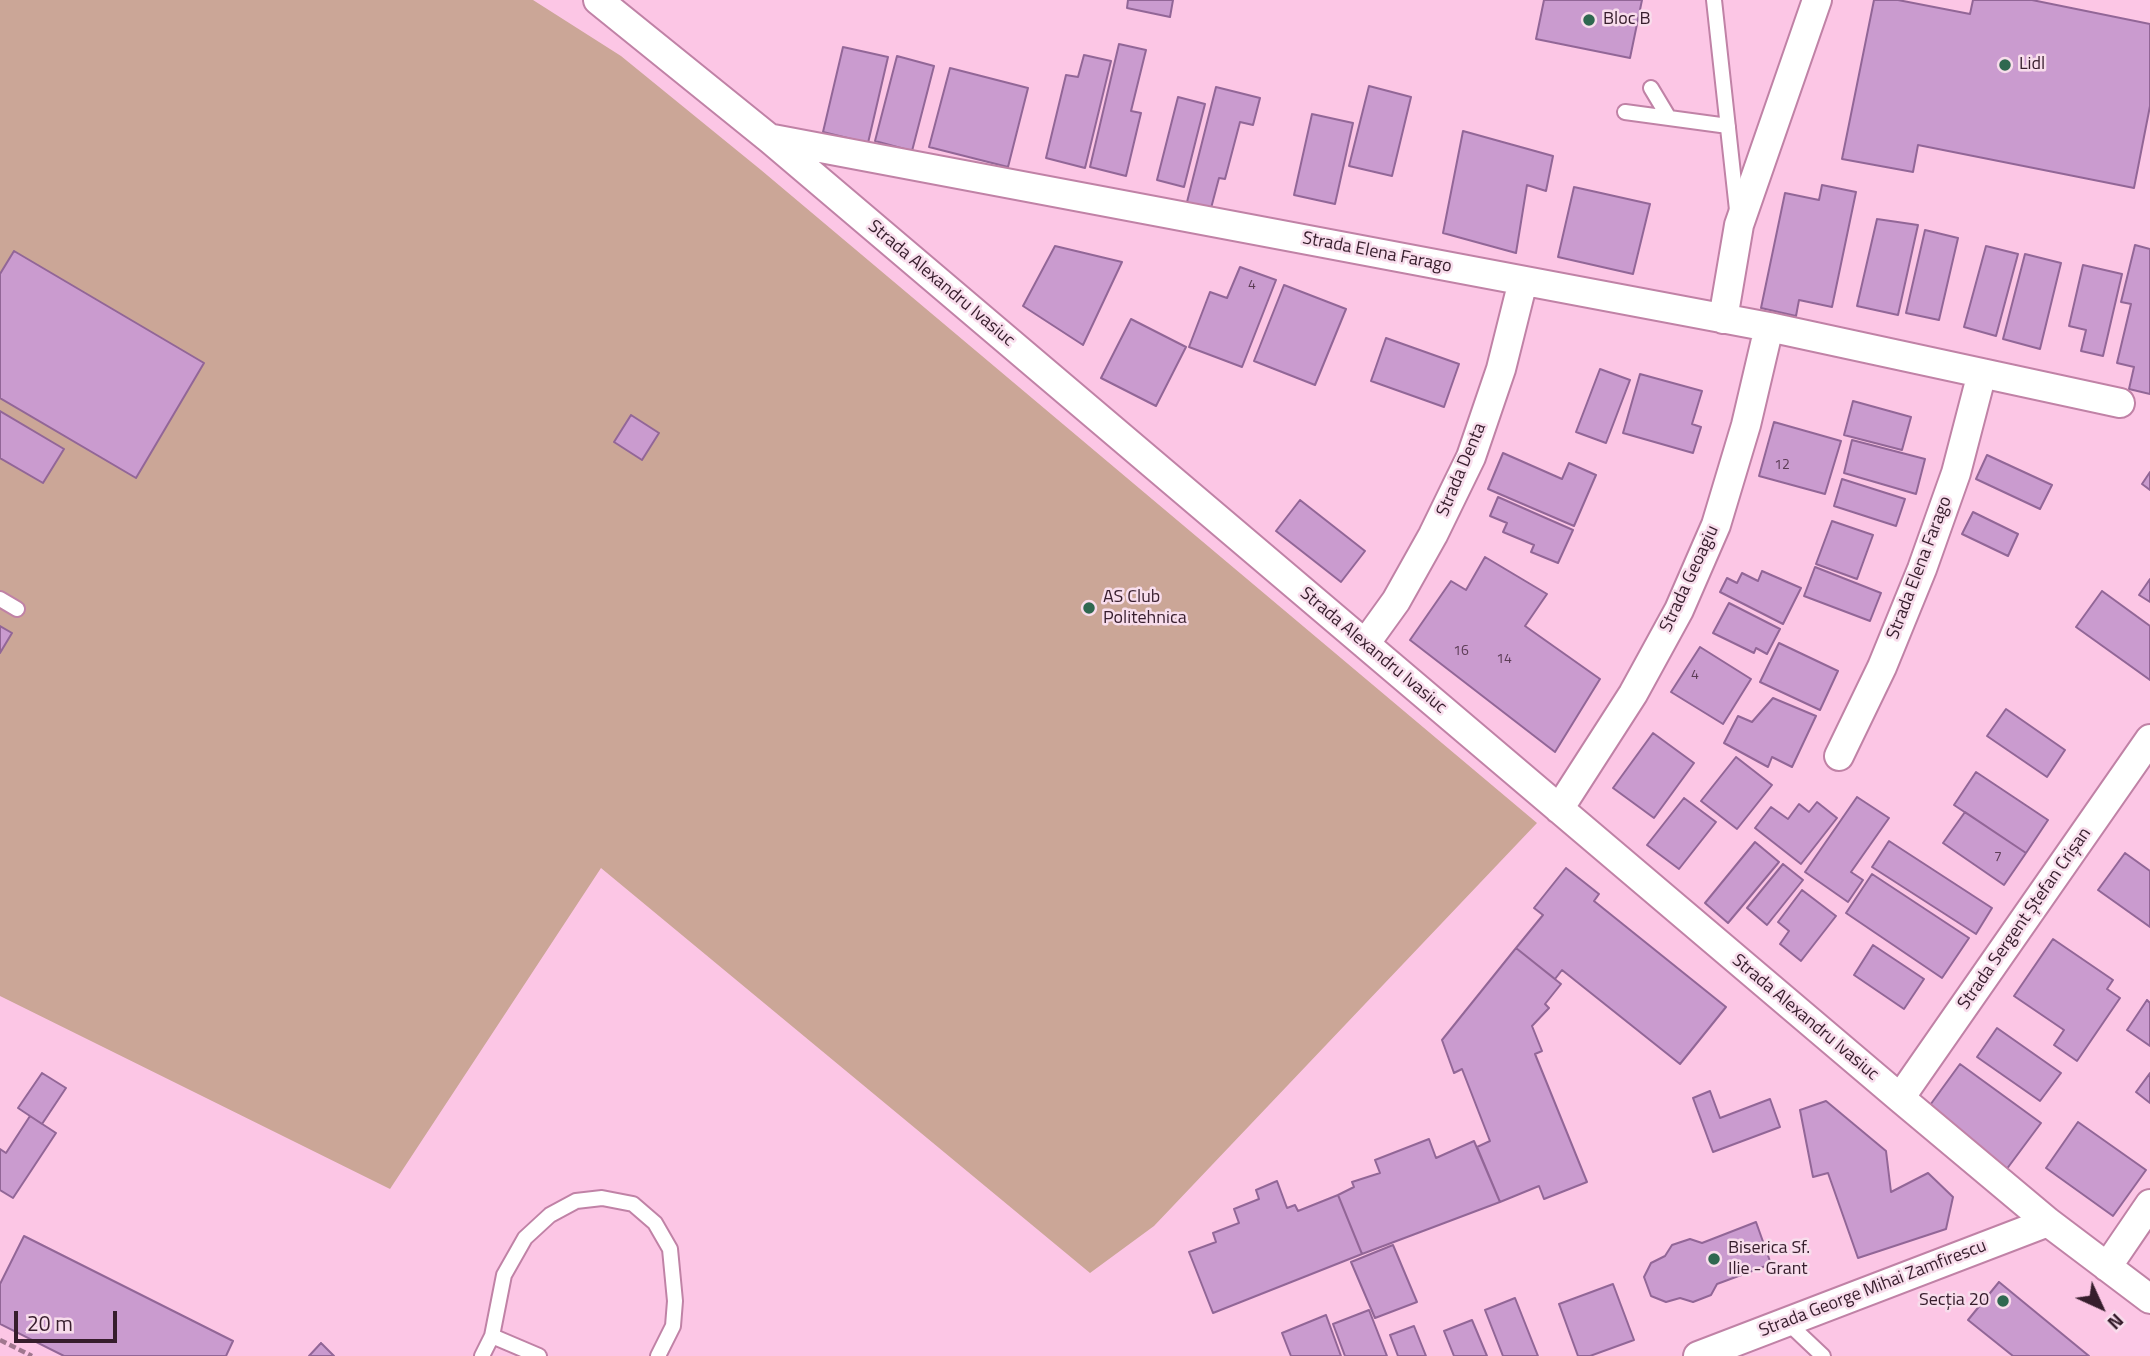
<!DOCTYPE html>
<html>
<head>
<meta charset="utf-8">
<style>
  body { margin:0 }
  #map { position:relative; width:2150px; height:1356px; overflow:hidden; background:#fcc6e5; font-family:"Titillium Web",sans-serif }
  canvas { display:block }
  .north { position:absolute; left:2066px; top:1272px; width:70px; height:70px; -webkit-text-stroke:5px #f8ddec; paint-order:stroke; rotate:135deg; font-size:19px; font-weight:700; line-height:28px; text-align:center; color:#361d2c }
  .north::after { content:''; display:block; margin:auto; width:24px; height:32px; background:#361d2c; clip-path:polygon(50% 0,100% 100%,50% 72%,0 100%) }
  .scale { position:absolute; left:14px; top:1311px; width:103px; height:32px; box-sizing:border-box; border:4px solid #361d2c; border-top:0; padding-left:9px; font-size:21px; line-height:24px; white-space:nowrap; color:#361d2c; -webkit-text-stroke:5px #f8ddec; paint-order:stroke }
</style>
</head>
<body>
<div id="map">
<canvas width="2150" height="1356"></canvas>
<div class="north">N</div>
<div class="scale">20 m</div>
</div>
<script>
const g = document.querySelector('canvas').getContext('2d');
g.lineJoin = 'round';
function fill(path, color) { g.fillStyle = color; g.fill(path, 'evenodd'); }
const shape = rows => new Path2D(rows.map(r => 'M' + r).join(''));
function stroke(path, color, width, dash) { g.strokeStyle = color; g.lineWidth = width; g.lineCap = dash ? 'butt' : 'round'; g.setLineDash(dash || []); g.stroke(path); }
function label(font, color, halo, rows, align = 'center') {
  g.font = font + ' "Titillium Web",sans-serif'; g.lineWidth = 5; g.setLineDash([]); g.textBaseline = 'middle'; g.strokeStyle = halo; g.fillStyle = color; for (const [text, x, y, turn = 0] of rows) {
    g.save(); g.translate(x, y); g.rotate((+turn || 0) * Math.PI / 180); g.textAlign = isNaN(turn) ? turn : align; if (halo) g.strokeText(text, 0, 0); g.fillText(text, 0, 0); g.restore();
  }
}
fill(shape([
  [0,0,533,0,621,56,761,170,1537,823,1154,1226,1090,1273,601,868,390,1189,0,996]
]), '#cba697');
const building = shape([
  [1128,0,1173,0,1170,17,1127,8,1128,0],
  [1544,0,1642,0,1630,58,1536,39,1544,0],
  [1874,0,1898,0,1970,14,1973,0,2032,0,2150,24,2150,106,2134,188,1918,145,1913,172,1842,159,1874,0],
  [1119,44,1146,50,1131,111,1141,113,1126,176,1090,167,1119,44],
  [843,47,888,57,868,143,823,132,843,47],
  [1084,55,1111,61,1085,168,1046,158,1066,75,1078,77,1084,55],
  [897,56,934,66,912,151,875,141,897,56],
  [950,68,1028,88,1008,167,929,147,950,68],
  [1369,86,1411,97,1392,176,1349,166,1369,86],
  [1216,87,1260,98,1253,125,1240,122,1225,179,1219,178,1210,212,1186,206,1216,87],
  [1178,97,1205,104,1184,187,1157,180,1178,97],
  [1312,114,1353,123,1335,204,1294,195,1312,114],
  [1463,131,1553,156,1546,191,1527,185,1516,253,1443,233,1463,131],
  [1822,185,1856,192,1832,307,1799,300,1796,316,1761,308,1785,193,1819,200,1822,185],
  [1574,187,1650,204,1633,274,1558,257,1574,187],
  [1877,219,1918,225,1898,315,1857,306,1877,219],
  [1925,230,1958,238,1939,320,1906,313,1925,230],
  [2135,245,2150,249,2150,394,2129,389,2134,367,2117,363,2131,304,2121,302,2135,245],
  [1055,246,1122,262,1083,345,1023,306,1055,246],
  [1986,246,2018,254,1996,336,1964,327,1986,246],
  [14,251,204,363,136,478,0,398,0,274,14,251],
  [2025,254,2061,263,2040,349,2003,339,2025,254],
  [2083,265,2122,274,2103,356,2081,351,2086,330,2069,326,2083,265],
  [1240,267,1276,280,1242,367,1189,347,1210,292,1227,298,1240,267],
  [1284,285,1346,309,1315,385,1254,361,1284,285],
  [1131,319,1186,347,1156,406,1101,378,1131,319],
  [1386,338,1459,364,1444,407,1371,381,1386,338],
  [1600,369,1630,380,1606,443,1576,432,1600,369],
  [1640,374,1702,391,1692,424,1701,427,1693,453,1623,433,1640,374],
  [1853,401,1911,417,1902,450,1844,435,1853,401],
  [0,411,64,449,43,483,0,458,0,411],
  [631,415,659,433,642,460,614,442,631,415],
  [1774,422,1841,441,1825,494,1759,476,1774,422],
  [1852,440,1925,459,1916,494,1844,473,1852,440],
  [1503,453,1562,479,1569,463,1596,475,1574,526,1488,489,1503,453],
  [1987,455,2052,485,2040,509,1976,479,1987,455],
  [2150,472,2150,490,2142,484,2150,472],
  [1842,479,1905,499,1896,526,1834,506,1842,479],
  [1498,497,1573,530,1558,563,1531,552,1534,545,1503,532,1507,523,1490,516,1498,497],
  [1300,500,1365,551,1341,582,1276,531,1300,500],
  [1973,512,2018,534,2008,556,1962,534,1973,512],
  [1832,521,1873,535,1857,579,1816,564,1832,521],
  [1485,557,1547,594,1525,626,1600,679,1555,752,1410,640,1451,581,1466,590,1485,557],
  [1815,567,1881,593,1870,621,1804,596,1815,567],
  [1762,571,1801,588,1783,624,1720,592,1727,578,1737,583,1742,573,1758,581,1762,571],
  [2150,579,2150,602,2139,595,2150,579],
  [2102,591,2150,626,2150,680,2076,627,2102,591],
  [1729,603,1780,629,1767,654,1756,648,1754,653,1713,633,1729,603],
  [0,626,12,633,0,653,0,626],
  [1779,643,1838,671,1820,710,1760,682,1779,643],
  [1700,647,1751,679,1723,724,1671,692,1700,647],
  [1773,698,1816,716,1792,767,1772,757,1768,767,1724,743,1738,716,1752,722,1773,698],
  [2006,709,2065,750,2047,777,1987,736,2006,709],
  [1653,733,1694,763,1654,818,1613,788,1653,733],
  [1736,757,1772,785,1737,829,1701,801,1736,757],
  [1976,772,2048,820,2026,853,1954,805,1976,772],
  [1857,797,1889,818,1851,872,1863,880,1848,902,1805,872,1857,797],
  [1684,798,1716,822,1679,869,1647,845,1684,798],
  [1817,802,1837,818,1801,864,1755,828,1771,807,1788,819,1799,804,1809,812,1817,802],
  [1965,812,2026,853,2004,885,1943,843,1965,812],
  [1889,841,1992,908,1976,934,1872,867,1889,841],
  [1755,842,1779,862,1728,923,1705,903,1755,842],
  [2125,853,2150,871,2150,927,2098,890,2125,853],
  [1783,864,1803,880,1767,925,1747,908,1783,864],
  [1566,868,1599,894,1594,901,1726,1007,1680,1064,1562,970,1555,979,1516,948,1543,915,1534,908,1566,868],
  [1872,874,1969,938,1942,978,1846,913,1872,874],
  [1802,890,1836,916,1801,961,1780,944,1789,931,1778,922,1802,890],
  [2053,939,2113,980,2107,989,2120,998,2077,1061,2054,1045,2064,1030,2014,996,2053,939],
  [1873,945,1924,979,1904,1009,1854,975,1873,945],
  [1516,948,1561,984,1545,1004,1549,1008,1532,1026,1542,1051,1535,1054,1587,1182,1544,1199,1539,1186,1500,1202,1477,1147,1490,1141,1462,1069,1454,1073,1442,1040,1516,948],
  [2147,1000,2150,1003,2150,1046,2127,1030,2147,1000],
  [1997,1028,2061,1073,2040,1101,1977,1057,1997,1028],
  [1960,1064,2041,1123,2006,1170,1925,1112,1960,1064],
  [42,1073,66,1088,42,1124,18,1108,42,1073],
  [2150,1073,2150,1103,2136,1092,2150,1073],
  [1710,1091,1720,1118,1770,1099,1780,1127,1713,1152,1693,1098,1710,1091],
  [1826,1101,1886,1151,1891,1192,1928,1173,1953,1197,1946,1229,1858,1258,1828,1173,1813,1177,1800,1110,1826,1101],
  [30,1116,56,1133,13,1198,0,1190,0,1149,6,1153,30,1116],
  [2078,1122,2146,1170,2113,1216,2046,1168,2078,1122],
  [1429,1139,1436,1158,1474,1141,1500,1202,1362,1254,1338,1195,1354,1187,1352,1182,1380,1173,1375,1160,1429,1139],
  [1277,1181,1287,1208,1295,1205,1298,1211,1338,1195,1362,1254,1213,1313,1189,1252,1216,1242,1213,1233,1239,1223,1234,1209,1259,1199,1256,1190,1277,1181],
  [1756,1222,1771,1264,1717,1284,1711,1295,1693,1302,1680,1298,1666,1302,1651,1296,1644,1277,1651,1263,1665,1256,1672,1245,1690,1239,1702,1243,1756,1222],
  [24,1236,233,1341,226,1356,64,1356,0,1324,0,1284,24,1236],
  [1393,1245,1417,1302,1375,1318,1351,1262,1393,1245],
  [1999,1282,2089,1356,2013,1356,1968,1320,1999,1282],
  [1613,1284,1634,1340,1590,1356,1578,1356,1559,1304,1613,1284],
  [1515,1298,1538,1356,1503,1356,1485,1310,1515,1298],
  [1369,1310,1387,1356,1345,1356,1333,1324,1369,1310],
  [1326,1315,1341,1356,1291,1356,1282,1333,1326,1315],
  [1472,1320,1487,1356,1454,1356,1444,1331,1472,1320],
  [1414,1326,1426,1356,1398,1356,1390,1335,1414,1326],
  [321,1343,334,1356,309,1356,321,1343]
]);
fill(building, '#ca9bcf');
stroke(building, '#926697', 2);
const lane = shape([
  [1714,0,1737,210],
  [1651,88,1669,118],
  [1625,112,1728,126],
  [0,599,17,609],
  [1788,1323,1823,1356],
  [492,1336,539,1356],
  [482,1356,492,1336,504,1275,525,1238,550,1215,576,1201,602,1198,633,1204,655,1223,670,1249,675,1301,673,1326,658,1356]
]);
const street = shape([
  [598,0,770,139,1900,1098,2048,1222,2150,1299],
  [773,139,1769,327,2120,403],
  [1723,319,1739,225,1817,0],
  [1365,644,1396,601,1433,535,1471,457,1501,369,1523,281],
  [1839,756,1882,667,1922,569,1956,473,1982,373],
  [1559,809,1633,694,1679,610,1716,525,1746,425,1769,327],
  [1900,1098,2150,739],
  [2107,1267,2150,1204],
  [1698,1356,2048,1222]
]);
stroke(lane, '#c082a6', 18);
stroke(street, '#c082a6', 32);
stroke(shape([
  [0,1340,32,1356]
]), '#a0778f', 4.5, [7, 3.5]);
stroke(lane, '#fff', 14);
stroke(street, '#fff', 28);
for (const [x, y, r, color] of [
  [1589,20,7,"#2f6850"],
  [2005,65,7,"#2f6850"],
  [1089,608,7,"#2f6850"],
  [1714,1259,7,"#2f6850"],
  [2003,1301,7,"#2f6850"]
]) { const dot = new Path2D(); dot.arc(x, y, r, 0, 2 * Math.PI); g.fillStyle = color; g.fill(dot); stroke(dot, '#f8ddec', 2.5); }
label('14px', '#5b3c55', null, [
  ["4",1252,286],
  ["12",1782,466],
  ["16",1461,652],
  ["14",1504,660],
  ["4",1695,676],
  ["7",1998,858]
]);
label('18px', '#361d2c', '#f8ddec', [
  ["Bloc B",1603,20],
  ["Lidl",2019,65],
  ["AS Club",1103,598],
  ["Politehnica",1103,619],
  ["Biserica Sf.",1728,1249],
  ["Ilie - Grant",1728,1270],
  ["Secția 20",1989,1301,"right"]
], 'left');
label('18px', '#361d2c', '#f8ddec', [
  ["Strada Elena Farago",1377,253,11],
  ["Strada Alexandru Ivasiuc",941,284,40],
  ["Strada Denta",1462,470,-67],
  ["Strada Elena Farago",1920,568,-69],
  ["Strada Geoagiu",1690,579,-65],
  ["Strada Alexandru Ivasiuc",1373,651,40],
  ["Strada Sergent Ștefan Crișan",2025,919,-55],
  ["Strada Alexandru Ivasiuc",1805,1018,40],
  ["Strada George Mihai Zamfirescu",1873,1289,-21]
]);
</script>
</body>
</html>
